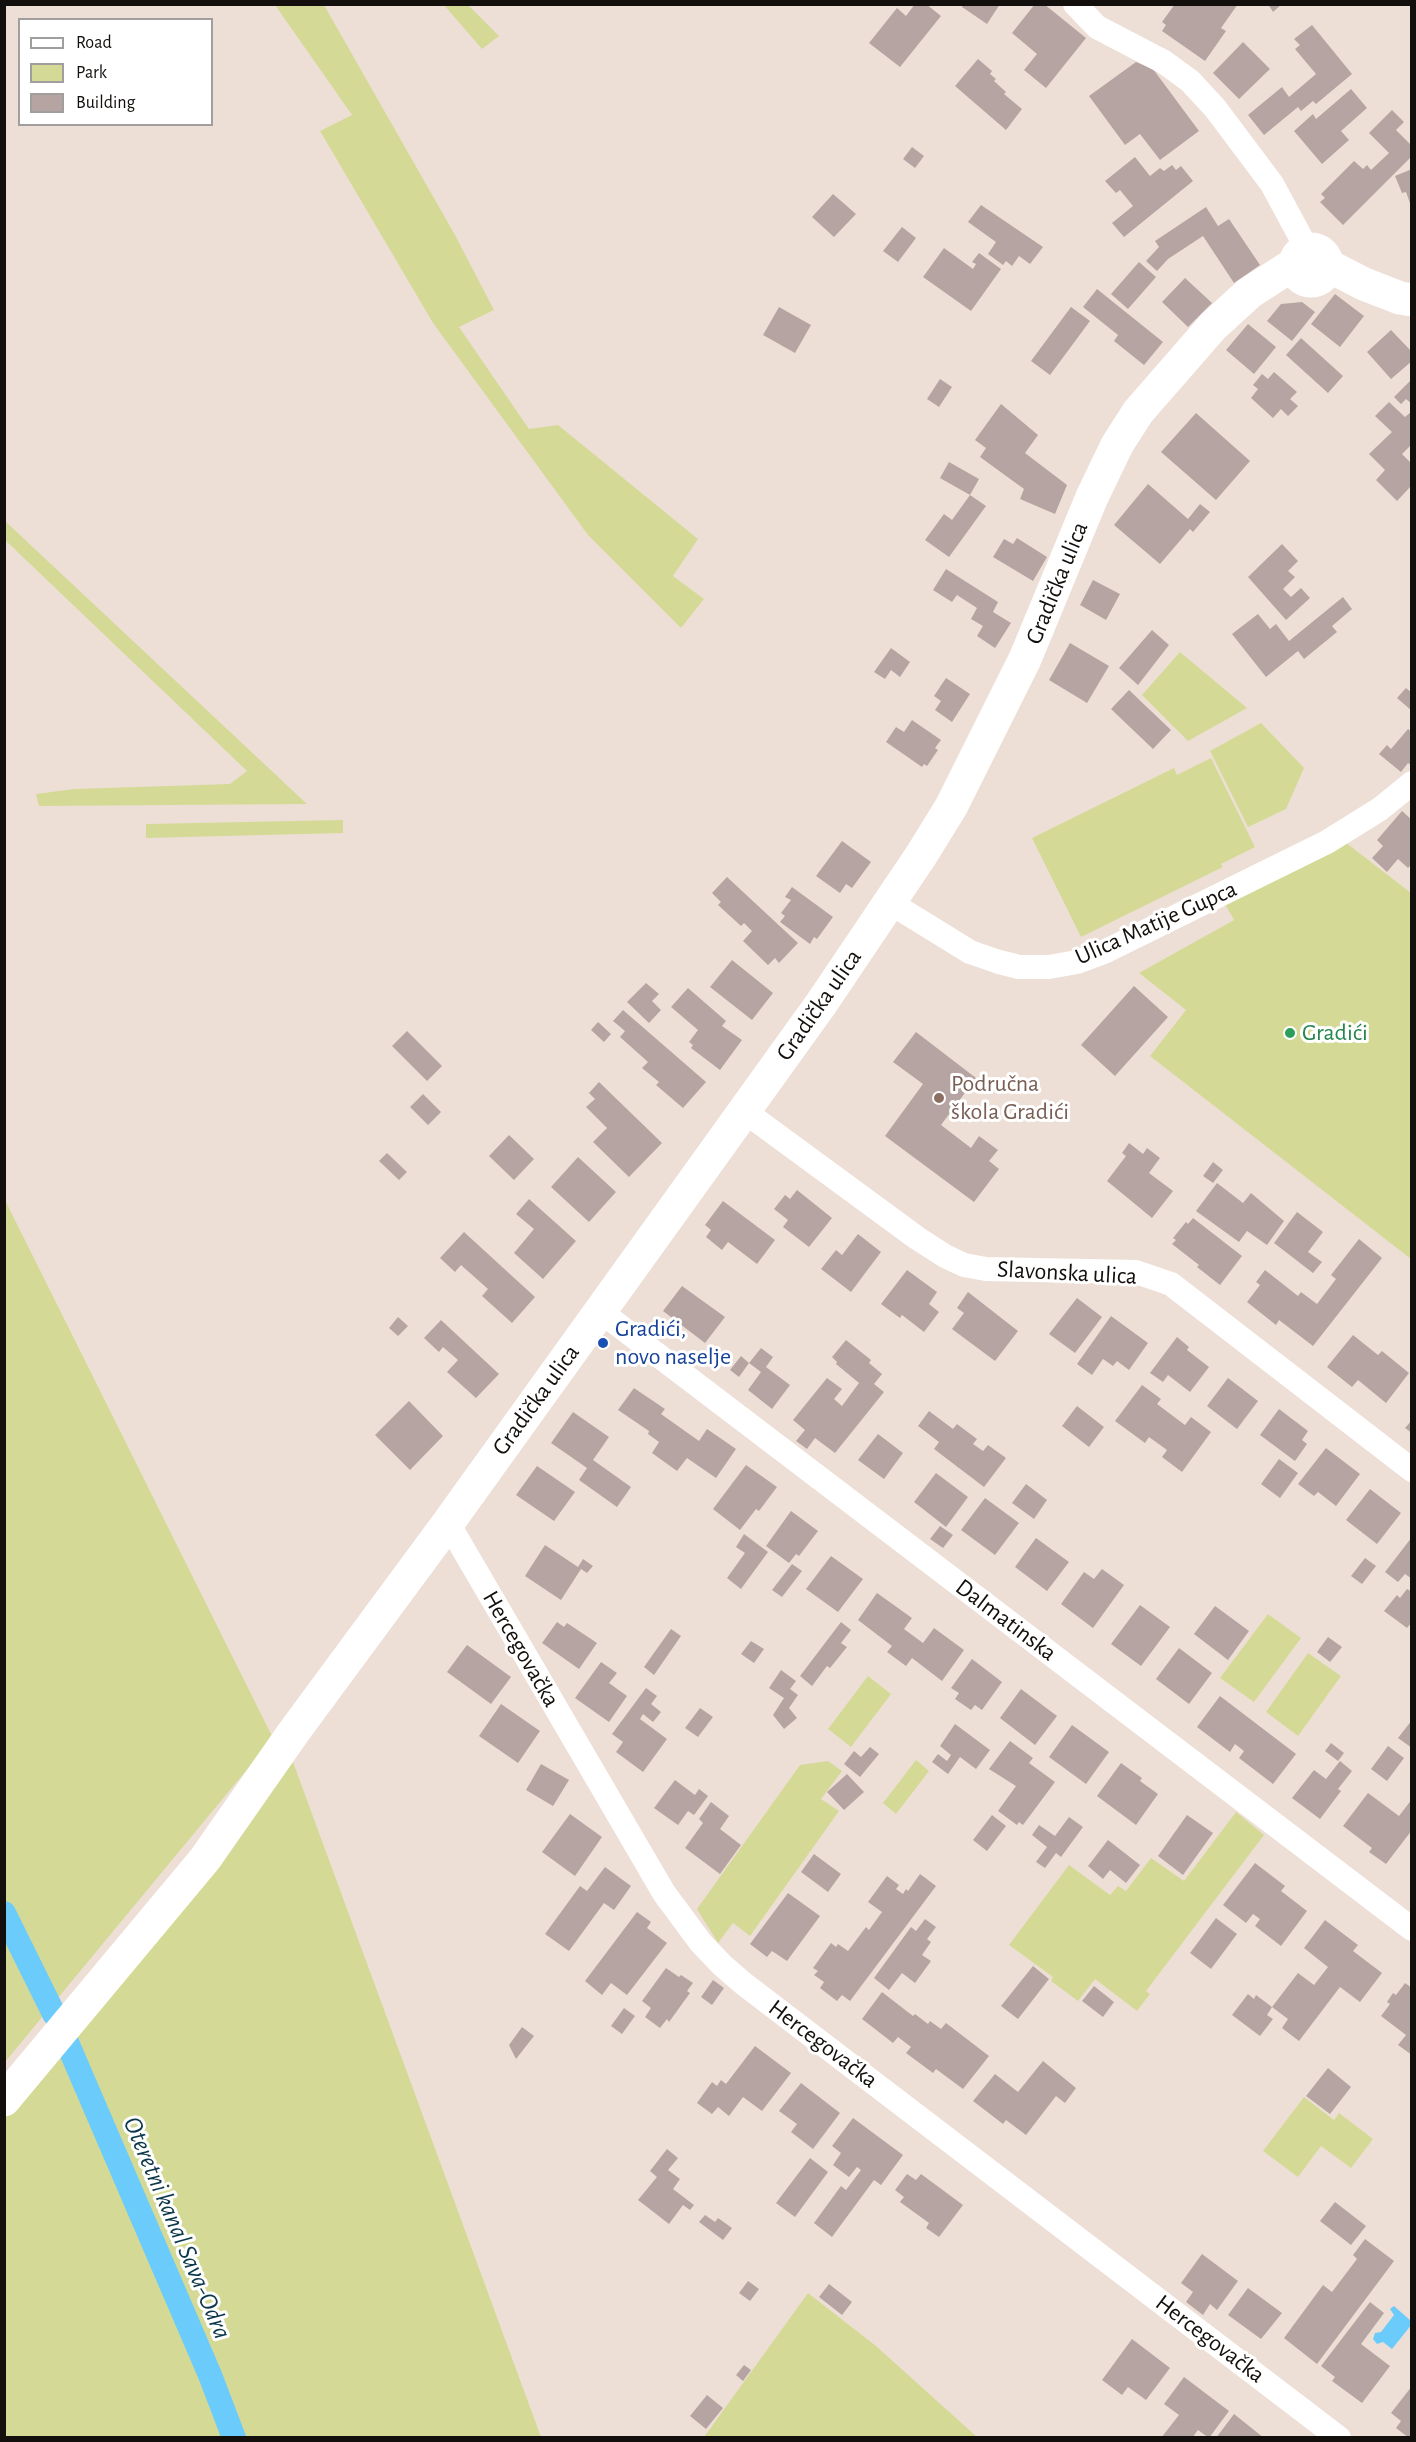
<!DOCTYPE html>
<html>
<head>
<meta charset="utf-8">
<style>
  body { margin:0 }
  #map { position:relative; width:1416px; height:2442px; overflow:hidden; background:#eedfd6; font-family:"Alegreya Sans",sans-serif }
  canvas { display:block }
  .frame { position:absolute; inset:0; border:6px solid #130f0c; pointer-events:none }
  .legend { position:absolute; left:18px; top:18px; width:195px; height:108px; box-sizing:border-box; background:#fff; border:2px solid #a19f9e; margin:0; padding:8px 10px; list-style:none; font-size:18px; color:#130f0c }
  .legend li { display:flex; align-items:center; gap:12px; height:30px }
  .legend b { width:30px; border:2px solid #a19f9e }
</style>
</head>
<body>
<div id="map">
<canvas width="1416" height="2442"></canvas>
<div class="frame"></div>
<ul class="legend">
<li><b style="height:8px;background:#fff"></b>Road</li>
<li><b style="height:16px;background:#d4da96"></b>Park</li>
<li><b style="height:16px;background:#b5a4a1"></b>Building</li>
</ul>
</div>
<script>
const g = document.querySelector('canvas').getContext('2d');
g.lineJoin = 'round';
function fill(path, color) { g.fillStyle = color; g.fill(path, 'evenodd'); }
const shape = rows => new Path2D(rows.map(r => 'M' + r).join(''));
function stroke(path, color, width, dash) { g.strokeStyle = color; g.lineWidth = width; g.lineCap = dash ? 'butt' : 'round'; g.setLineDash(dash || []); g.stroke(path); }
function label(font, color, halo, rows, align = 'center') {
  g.font = font + ' "Alegreya Sans",sans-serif'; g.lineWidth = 6; g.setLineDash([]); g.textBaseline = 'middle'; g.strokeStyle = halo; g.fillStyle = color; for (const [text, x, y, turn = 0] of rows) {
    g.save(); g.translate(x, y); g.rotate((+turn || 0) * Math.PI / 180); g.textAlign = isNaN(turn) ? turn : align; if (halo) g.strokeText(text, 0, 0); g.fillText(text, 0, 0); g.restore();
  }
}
fill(shape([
  [275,5,324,5,455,235,494,310,459,327,529,429,558,425,698,539,673,576,704,599,681,628,588,535,433,323,320,131,352,115],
  [444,5,468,5,499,36,482,49],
  [4,522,5,521,307,804,39,806,36,794,74,789,230,784,247,771,5,540],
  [1180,652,1247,708,1188,741,1142,695],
  [1261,723,1304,768,1286,809,1248,827,1210,751],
  [1211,758,1255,847,1221,864,1223,867,1081,937,1032,838,1174,768,1177,775],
  [343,820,343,833,146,838,146,824],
  [1345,842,1411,893,1411,1259,1150,1056,1186,1010,1139,973,1234,920,1225,904],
  [4,1198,273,1738,5,2062,4,2062],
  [1268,1614,1301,1638,1254,1702,1220,1678],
  [1308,1653,1341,1676,1298,1736,1266,1712],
  [868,1676,891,1694,851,1747,828,1729],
  [916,1760,929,1771,896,1814,883,1803],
  [828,1761,842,1771,821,1799,839,1811,750,1936,733,1923,718,1943,697,1909,800,1765],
  [293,1762,541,2437,5,2438,5,2115],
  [1236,1812,1264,1835,1146,1991,1150,1994,1137,2011,1095,1979,1078,2001,1051,1981,1053,1977,1009,1945,1069,1865,1110,1895,1118,1886,1126,1891,1151,1858,1184,1881],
  [1304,2097,1334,2120,1339,2113,1373,2139,1351,2168,1321,2146,1298,2177,1263,2151],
  [808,2293,876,2346,977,2437,704,2437]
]), '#d4da96');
fill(shape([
  [1394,2306,1411,2321,1412,2324,1392,2349,1383,2342,1377,2344,1373,2339,1375,2333,1381,2332,1394,2315,1390,2309]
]), '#6bcbfa');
stroke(shape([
  [4,1913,54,2014],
  [66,2040,210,2375,234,2438]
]), '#6bcbfa', 24);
fill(shape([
  [915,4,926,4,941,16,900,67,869,43,897,8,906,16],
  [963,4,1000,4,987,24,962,7],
  [1035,4,1044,4,1086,38,1046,88,1024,70,1037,54,1012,33],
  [1175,4,1238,4,1221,28,1226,31,1205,61,1162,31,1166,25,1162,22],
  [1268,4,1282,4,1273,12],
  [1312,25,1352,74,1316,104,1313,101,1301,111,1298,107,1264,135,1248,115,1282,87,1289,97,1316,74,1295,49,1300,45,1294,39],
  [1243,42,1270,69,1239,99,1213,73],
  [978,59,992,71,990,74,996,79,994,81,1006,92,1004,94,1022,109,1006,130,955,86],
  [1136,62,1153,69,1199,131,1160,160,1140,134,1125,145,1089,96],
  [1351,89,1367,108,1341,131,1349,140,1322,164,1294,131,1313,114,1316,119],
  [1392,110,1404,122,1396,130,1412,146,1412,156,1343,225,1320,202,1325,198,1321,194,1354,161,1363,169,1367,165,1371,170,1389,153,1369,133],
  [912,147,924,156,915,168,903,159],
  [1135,157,1150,176,1160,168,1164,171,1172,165,1176,170,1181,166,1193,181,1124,237,1112,223,1133,206,1120,190,1116,193,1105,181],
  [1412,169,1412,206,1411,206,1406,192,1402,193,1395,176],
  [833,194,856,214,834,237,812,217],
  [981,205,1043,247,1030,264,1019,256,1012,266,1006,261,1003,265,988,254,996,242,968,222],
  [1206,207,1218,226,1229,219,1260,265,1234,283,1203,236,1168,259,1157,271,1146,261,1159,247,1155,241],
  [902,227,916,238,898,262,883,251],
  [944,248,973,269,976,264,972,262,979,253,1001,269,971,311,923,277],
  [1139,262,1156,277,1128,309,1111,294],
  [1185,278,1212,303,1188,327,1162,302],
  [1097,289,1163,342,1144,365,1114,341,1118,335,1083,307],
  [1335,294,1364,316,1340,347,1311,324],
  [1302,302,1315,312,1292,341,1267,321,1281,304],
  [779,307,811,325,795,353,763,335],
  [1071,307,1090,321,1050,375,1031,361],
  [1248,324,1276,347,1254,374,1226,350],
  [1391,330,1412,352,1412,361,1391,379,1367,352],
  [1301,338,1343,376,1328,393,1286,355],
  [1274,372,1297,392,1290,399,1298,406,1288,416,1281,409,1273,418,1251,398,1258,389,1253,385,1262,374,1268,379],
  [940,379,952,387,939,407,927,399],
  [1412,379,1412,404,1406,399,1401,404,1394,397],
  [1389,402,1405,417,1412,411,1412,444,1402,454,1412,464,1412,485,1397,501,1376,480,1385,470,1369,454,1392,432,1375,416],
  [1001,404,1038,435,1025,453,1067,485,1055,514,1020,499,1024,489,980,457,986,448,975,440],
  [1196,413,1250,461,1216,500,1161,452],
  [949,462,979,479,970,495,940,478],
  [1148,484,1188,519,1200,504,1210,512,1193,532,1190,529,1160,564,1114,525],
  [970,495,986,506,949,557,925,540,944,514,952,520],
  [1017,538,1047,557,1033,581,993,557,1004,539,1013,544],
  [1282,544,1298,561,1288,571,1295,577,1283,589,1291,597,1301,588,1310,598,1286,620,1248,577],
  [946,569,998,602,993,612,1011,623,995,648,977,636,983,626,971,619,977,608,957,595,952,602,933,590],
  [1093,580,1120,594,1106,620,1080,605],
  [1343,597,1352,609,1332,626,1337,632,1304,659,1298,651,1266,677,1232,634,1258,614,1270,629,1276,624,1289,641],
  [1152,630,1169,645,1138,685,1119,668],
  [1070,643,1109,666,1087,703,1049,680],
  [891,648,910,662,900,677,891,670,885,679,874,672],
  [946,678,970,694,952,722,935,710,941,701,934,696],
  [1406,688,1412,693,1412,711,1397,698],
  [1129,690,1171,730,1153,749,1111,709],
  [912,720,941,740,935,748,938,750,927,766,924,764,922,767,886,742,896,727,904,732],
  [1408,729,1412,732,1412,766,1408,763,1401,772,1379,754,1387,745,1391,749],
  [1402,811,1412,820,1412,864,1408,868,1398,859,1387,872,1372,858,1383,846,1377,840],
  [842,841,871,862,852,888,846,884,840,893,816,876],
  [727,877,798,943,779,963,775,958,768,965,743,941,752,931,744,923,741,926,718,905,721,902,712,893],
  [792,887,833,917,817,939,814,937,810,944,780,922,785,916,781,913,791,900,785,897],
  [732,960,773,993,752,1020,710,987],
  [646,983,659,994,652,1001,661,1010,649,1023,627,1002],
  [1134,986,1168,1017,1115,1076,1081,1045],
  [688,988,726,1021,722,1026,742,1040,720,1070,691,1048,693,1045,689,1042,698,1030,671,1007],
  [623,1010,706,1082,683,1108,656,1085,659,1082,642,1068,648,1062,620,1037,625,1031,613,1021],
  [598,1022,611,1034,604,1042,591,1030],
  [407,1031,442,1066,427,1081,392,1046],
  [916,1032,976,1078,941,1125,971,1148,979,1136,998,1150,989,1161,999,1169,974,1202,885,1136,923,1084,893,1062],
  [599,1082,662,1143,629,1177,593,1142,607,1128,586,1107,595,1099,589,1093],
  [423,1094,441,1112,428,1125,410,1107],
  [509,1135,534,1159,514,1180,489,1156],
  [1129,1143,1143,1154,1147,1148,1160,1158,1149,1173,1173,1191,1152,1218,1107,1181,1126,1156,1122,1153],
  [387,1153,407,1172,399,1180,379,1161],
  [578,1157,616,1192,589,1222,551,1187],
  [1213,1162,1223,1170,1213,1183,1203,1176],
  [1217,1183,1243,1203,1251,1193,1284,1221,1267,1245,1247,1231,1239,1242,1196,1211],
  [797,1190,832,1218,809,1247,783,1227,788,1220,774,1209,785,1195,790,1199],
  [529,1199,576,1241,543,1279,514,1253,534,1229,516,1214],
  [723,1201,775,1240,757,1264,728,1242,722,1250,706,1237,711,1230,705,1225],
  [1297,1212,1323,1232,1308,1252,1322,1262,1313,1273,1274,1243],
  [1193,1218,1242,1256,1220,1285,1197,1267,1199,1265,1172,1244,1176,1240,1173,1238,1186,1222,1188,1224],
  [464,1232,535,1297,512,1323,482,1296,488,1289,461,1265,455,1272,440,1258],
  [858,1234,881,1252,851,1292,821,1269,836,1250,842,1255],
  [1359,1239,1382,1258,1313,1346,1279,1320,1276,1325,1247,1302,1260,1285,1256,1282,1265,1270,1298,1296,1301,1292,1317,1304,1336,1279,1331,1275],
  [907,1270,937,1292,929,1304,939,1312,924,1332,902,1315,900,1318,881,1304],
  [682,1286,725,1317,705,1343,663,1311],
  [968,1292,1018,1331,995,1361,952,1329,964,1313,957,1308],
  [1077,1298,1102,1317,1075,1353,1049,1334],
  [1111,1316,1148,1343,1129,1370,1117,1361,1113,1366,1103,1359,1092,1375,1077,1364],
  [398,1317,408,1326,398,1336,389,1328],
  [441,1320,499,1374,476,1398,447,1372,458,1360,443,1347,439,1352,424,1338],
  [1353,1335,1378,1355,1382,1351,1409,1373,1386,1403,1358,1380,1352,1387,1327,1367],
  [1177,1337,1189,1347,1187,1350,1209,1367,1190,1392,1168,1375,1163,1382,1150,1373],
  [846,1340,871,1360,869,1363,882,1374,874,1384,884,1392,835,1453,815,1438,807,1449,796,1441,805,1430,793,1420,827,1378,842,1389,834,1399,842,1406,859,1383,836,1364,837,1362,832,1357],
  [761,1348,773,1357,766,1367,790,1385,772,1409,748,1390,761,1372,749,1363],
  [741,1356,749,1363,739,1377,730,1370],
  [1228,1378,1258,1401,1237,1429,1207,1406],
  [1142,1385,1161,1399,1157,1404,1185,1425,1191,1417,1211,1432,1182,1472,1162,1457,1167,1450,1149,1437,1145,1443,1115,1421],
  [634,1388,665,1409,661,1414,699,1441,707,1429,736,1449,716,1478,687,1458,677,1471,652,1453,659,1442,648,1434,649,1431,618,1410],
  [409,1401,443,1436,410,1470,375,1435],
  [1077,1406,1104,1427,1089,1447,1062,1426],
  [1279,1409,1308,1431,1302,1440,1307,1444,1295,1461,1260,1435],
  [929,1411,953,1429,957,1424,977,1439,973,1444,983,1451,988,1445,1006,1458,984,1487,934,1449,939,1442,918,1426],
  [573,1412,609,1437,593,1460,631,1487,617,1507,579,1480,587,1468,551,1443],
  [1412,1420,1412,1433,1405,1428],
  [878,1434,903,1453,884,1479,858,1460],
  [1326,1448,1360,1474,1336,1506,1318,1492,1314,1496,1298,1484],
  [1279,1459,1298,1473,1280,1498,1261,1484],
  [746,1465,777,1487,759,1511,756,1509,740,1530,713,1509],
  [537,1466,575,1492,554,1521,516,1495],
  [936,1473,968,1497,946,1527,914,1502],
  [1026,1484,1047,1500,1034,1519,1012,1503],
  [1370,1489,1401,1513,1377,1544,1346,1520],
  [985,1498,1019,1523,995,1555,961,1530],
  [791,1511,818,1531,799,1556,796,1554,789,1563,766,1546],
  [940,1526,953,1535,943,1548,930,1539],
  [744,1534,768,1552,741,1589,727,1578,745,1553,736,1547],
  [1412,1537,1412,1579,1405,1574,1398,1582,1385,1572],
  [1036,1538,1069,1562,1047,1591,1015,1567],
  [545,1545,578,1567,583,1559,593,1566,587,1573,581,1569,561,1600,525,1576],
  [831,1556,863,1579,838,1612,806,1589],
  [1365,1558,1376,1566,1362,1584,1351,1576],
  [792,1564,802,1571,782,1597,772,1590],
  [1102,1569,1124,1585,1093,1628,1061,1604,1084,1572,1094,1579],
  [1407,1589,1412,1592,1412,1622,1407,1628,1384,1611,1397,1595,1400,1598],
  [877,1593,912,1618,904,1629,923,1643,934,1628,964,1650,942,1681,912,1658,906,1666,887,1652,892,1646,858,1620],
  [1140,1605,1170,1627,1141,1666,1111,1644],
  [1215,1606,1249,1631,1228,1660,1194,1634],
  [557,1622,564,1627,567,1623,597,1643,579,1669,542,1643],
  [841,1622,851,1630,841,1643,847,1647,830,1668,827,1666,812,1686,800,1676],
  [671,1629,681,1636,654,1675,644,1667],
  [1328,1637,1342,1647,1330,1662,1317,1652],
  [751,1641,764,1649,754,1663,741,1654],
  [467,1645,511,1677,491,1704,447,1672],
  [1179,1648,1212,1673,1189,1704,1156,1679],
  [972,1659,1002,1682,982,1710,975,1705,971,1710,955,1699,959,1693,951,1688],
  [601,1662,617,1673,609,1683,627,1696,609,1722,575,1698],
  [781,1670,796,1681,790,1689,798,1695,789,1708,797,1718,784,1729,773,1715,784,1698,769,1688],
  [646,1688,657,1696,651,1704,661,1712,653,1722,643,1714,640,1719,667,1739,643,1772,616,1752,623,1742,612,1734],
  [1021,1689,1057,1716,1035,1745,1000,1718],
  [1220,1696,1296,1754,1273,1784,1239,1758,1244,1751,1235,1744,1230,1752,1197,1727],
  [501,1704,540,1731,518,1763,479,1736],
  [700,1708,713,1717,698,1737,685,1728],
  [1412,1720,1412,1748,1398,1738],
  [955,1724,990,1750,976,1769,960,1757,948,1774,932,1762,938,1754,947,1761,951,1755,940,1746],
  [1072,1725,1109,1752,1086,1784,1049,1757],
  [1010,1741,1033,1758,1029,1763,1055,1782,1023,1825,1019,1822,1017,1825,998,1811,1016,1786,989,1769],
  [1331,1743,1344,1753,1338,1761,1325,1751],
  [1388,1746,1404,1758,1387,1781,1371,1769],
  [870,1747,879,1754,860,1777,844,1764,854,1751,861,1757],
  [1340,1761,1352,1771,1338,1789,1341,1791,1320,1819,1292,1798,1314,1770,1326,1779],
  [1121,1763,1142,1778,1140,1781,1158,1794,1136,1825,1097,1796],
  [541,1764,569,1780,553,1806,526,1790],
  [847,1774,864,1792,844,1810,827,1792],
  [675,1780,695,1795,699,1789,708,1796,694,1815,688,1811,678,1825,654,1808],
  [1368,1793,1399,1816,1412,1799,1412,1830,1386,1864,1369,1852,1372,1848,1343,1826],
  [711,1802,729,1816,720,1829,741,1845,720,1874,685,1848,703,1823,699,1819],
  [570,1814,602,1837,575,1876,542,1852],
  [992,1815,1006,1826,987,1851,973,1840],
  [1187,1815,1213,1833,1183,1875,1158,1856],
  [1069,1817,1083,1827,1061,1857,1056,1853,1045,1868,1036,1862,1047,1847,1032,1835,1039,1825,1055,1836],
  [1108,1840,1140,1865,1126,1883,1110,1870,1103,1879,1088,1866],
  [814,1854,841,1874,828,1892,801,1872],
  [1255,1863,1285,1886,1281,1891,1307,1911,1281,1946,1255,1926,1260,1919,1253,1914,1246,1923,1223,1905],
  [605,1867,631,1886,614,1910,604,1903,569,1951,545,1934,580,1886,587,1891],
  [920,1874,936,1886,850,2001,842,1995,837,2001,820,1988,824,1982,814,1975,818,1971,813,1968,831,1943,836,1947,838,1944,848,1951,866,1927,869,1930,882,1912,868,1902,887,1876,899,1885,896,1889,903,1894,906,1889,908,1891],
  [788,1893,820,1916,787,1961,772,1951,767,1957,750,1944],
  [637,1912,651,1922,647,1928,667,1943,627,1995,611,1983,602,1995,585,1981],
  [1216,1918,1237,1934,1211,1969,1190,1953],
  [925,1919,936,1927,927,1939,931,1942,922,1955,931,1961,915,1983,902,1973,889,1990,874,1978,911,1927,916,1931],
  [1325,1920,1358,1945,1353,1951,1382,1973,1360,2002,1340,1987,1299,2041,1282,2028,1288,2019,1272,2007,1267,2015,1273,2019,1260,2036,1232,2015,1248,1994,1254,1999,1256,1995,1272,2007,1298,1973,1314,1985,1328,1967,1304,1948],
  [1033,1966,1049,1979,1018,2019,1001,2006],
  [666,1968,679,1977,681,1975,693,1983,687,1991,690,1993,669,2022,667,2019,660,2028,645,2017,651,2008,642,2001],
  [713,1980,724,1988,712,2005,701,1997],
  [1405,1983,1412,1988,1412,2055,1398,2045,1406,2035,1381,2016,1390,2004,1387,2002,1393,1993,1396,1995],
  [1094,1986,1114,2002,1103,2017,1082,2001],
  [882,1992,913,2016,915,2014,928,2024,930,2021,941,2029,946,2023,989,2056,963,2089,936,2069,933,2073,906,2053,911,2047,898,2037,893,2043,862,2019],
  [624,2008,635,2016,622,2034,611,2026],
  [522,2027,534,2036,516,2059,509,2045],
  [755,2046,791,2073,762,2111,743,2097,729,2116,718,2107,712,2114,697,2103,712,2082,717,2086,721,2080,726,2084],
  [1043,2061,1076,2088,1065,2103,1056,2096,1026,2135,1006,2120,1003,2124,973,2101,995,2074,1018,2092],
  [1328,2068,1351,2087,1330,2114,1306,2096],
  [801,2083,840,2113,813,2149,791,2132,797,2124,779,2111],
  [853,2118,903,2155,881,2185,874,2180,832,2237,814,2223,841,2186,846,2190,861,2170,857,2167,849,2177,833,2165,841,2153,832,2146],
  [667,2149,678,2158,668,2170,680,2179,673,2189,694,2205,690,2210,683,2205,669,2224,638,2200,657,2177,650,2171],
  [810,2158,828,2172,795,2217,776,2203],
  [907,2174,916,2180,921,2174,963,2205,939,2237,926,2228,929,2223,900,2202,904,2197,895,2190],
  [1335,2202,1366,2226,1351,2245,1320,2221],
  [705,2215,715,2222,718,2218,732,2228,723,2240,699,2222],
  [1365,2239,1394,2261,1317,2364,1284,2338,1323,2285,1332,2292,1357,2259,1353,2255],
  [1202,2254,1238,2281,1217,2310,1210,2304,1203,2315,1186,2302,1193,2292,1181,2283],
  [748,2281,759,2289,750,2301,739,2293],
  [829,2284,852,2302,842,2315,819,2297],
  [1248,2288,1282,2313,1261,2339,1228,2315],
  [1370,2302,1384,2313,1361,2344,1390,2366,1362,2403,1332,2381,1335,2377,1321,2366],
  [1132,2339,1170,2368,1146,2400,1128,2387,1122,2395,1102,2380],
  [744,2365,751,2370,743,2381,736,2375],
  [1184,2377,1229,2411,1209,2438,1198,2430,1192,2438,1161,2438,1179,2415,1164,2404],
  [1412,2386,1412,2438,1409,2438,1396,2428,1401,2421,1391,2413],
  [707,2395,723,2408,706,2429,690,2416],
  [1234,2414,1264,2438,1216,2438]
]), '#b5a4a1');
stroke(shape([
  [1075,4,1097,27,1164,62,1190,81,1215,108,1272,184,1307,249],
  [889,902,970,952,999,962,1019,967,1049,967,1077,962,1104,952,1327,842,1380,809,1412,783],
  [744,1111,917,1238,945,1256,964,1265,986,1269,1136,1272,1171,1284,1412,1470],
  [600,1311,1412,1929],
  [448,1523,664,1893,701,1943,722,1965,744,1984,1339,2438]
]), '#fff', 24);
stroke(shape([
  '1295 265a16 16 0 1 1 32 0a16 16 0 1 1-32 0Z',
  [1327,265,1364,284,1400,298,1412,300],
  [4,2100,205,1859,293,1733,448,1523,821,1004,920,857,951,807,1025,659,1092,497,1117,445,1138,412,1213,326,1249,293,1294,264]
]), '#fff', 33);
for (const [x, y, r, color] of [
  [1290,1033,6,"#2e9e5b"],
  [939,1098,6,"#8d6e63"],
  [603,1343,6,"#1a4fb4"]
]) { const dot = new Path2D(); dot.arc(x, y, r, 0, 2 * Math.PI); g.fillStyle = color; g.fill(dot); stroke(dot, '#fff', 2); }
label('24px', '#130f0c', '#fff', [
  ["Gradička ulica",1057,583,-68],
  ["Ulica Matije Gupca",1156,923,-24],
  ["Gradička ulica",819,1005,-55],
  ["Slavonska ulica",1067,1273,3],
  ["Gradička ulica",536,1400,-54],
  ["Dalmatinska",1006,1620,37],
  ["Hercegovačka",521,1649,60],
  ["Hercegovačka",823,2044,37],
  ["Hercegovačka",1210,2339,37]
]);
label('24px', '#27864d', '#fff', [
  ["Gradići",1302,1033]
], 'left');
label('24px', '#785e54', '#fff', [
  ["Područna",951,1084],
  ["škola Gradići",951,1112]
], 'left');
label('24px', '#164399', '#fff', [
  ["Gradići,",615,1329],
  ["novo naselje",615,1357]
], 'left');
label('italic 26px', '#0d384b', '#fff', [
  ["Oteretni kanal Sava-Odra",177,2228,67]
]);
</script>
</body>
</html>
